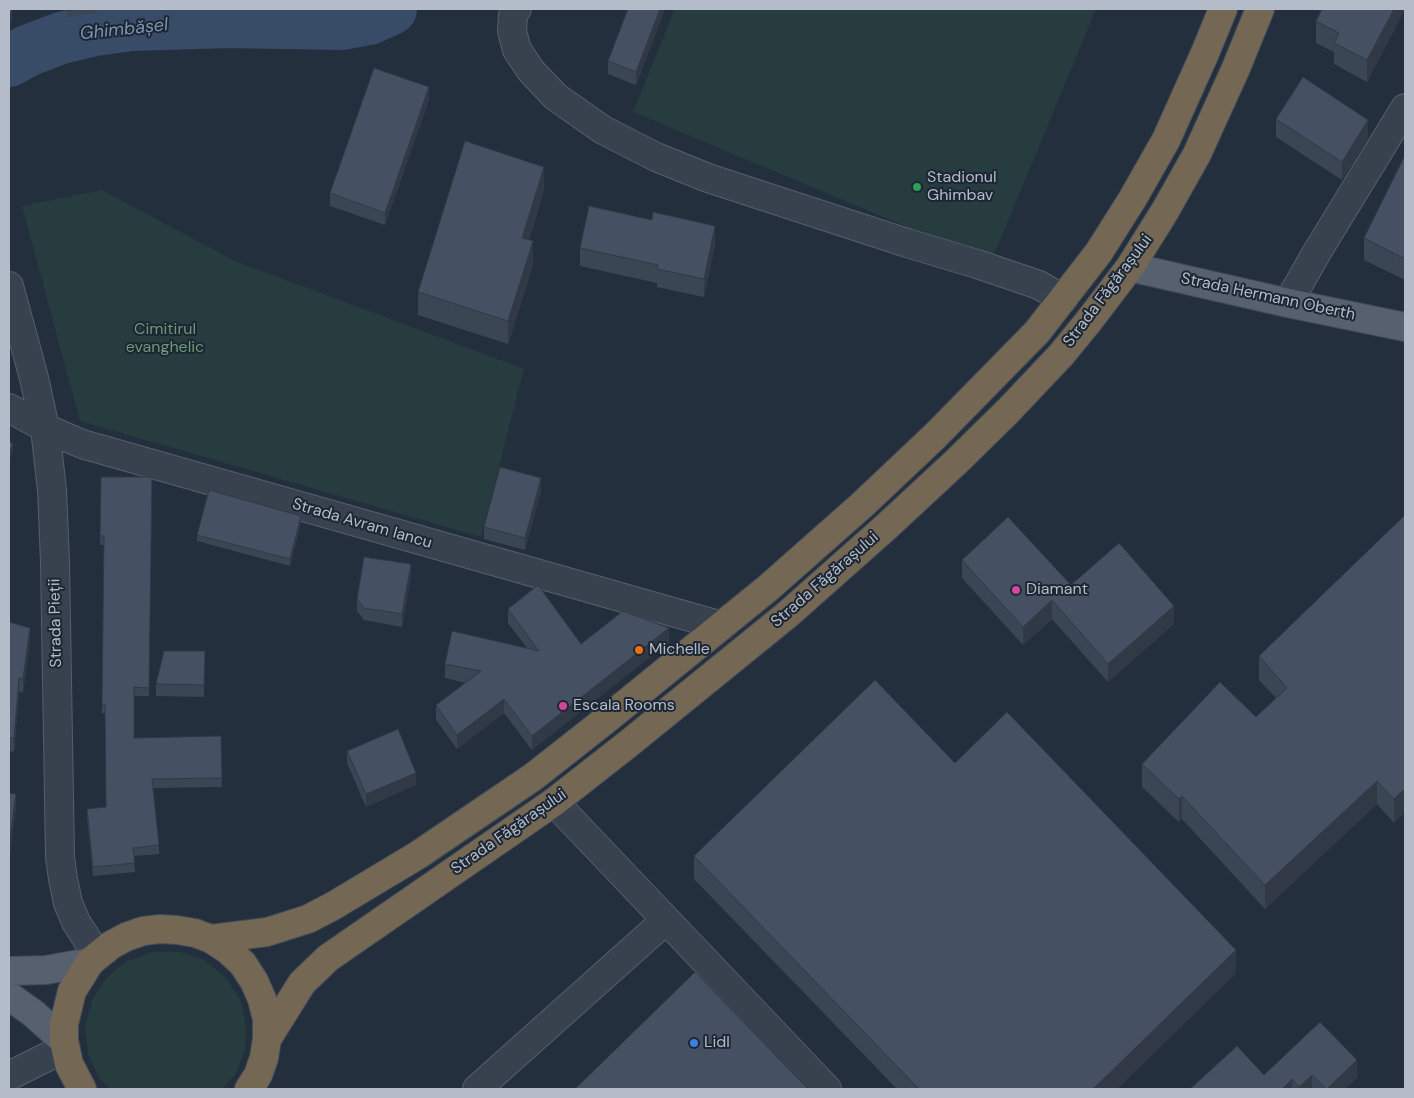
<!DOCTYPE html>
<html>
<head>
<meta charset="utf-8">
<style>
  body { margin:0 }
  #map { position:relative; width:1414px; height:1098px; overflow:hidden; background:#242f3e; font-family:"DM Sans",sans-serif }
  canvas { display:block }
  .frame { position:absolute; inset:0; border:10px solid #b4bcc9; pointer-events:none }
</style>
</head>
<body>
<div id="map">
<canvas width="1414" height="1098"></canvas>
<div class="frame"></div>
</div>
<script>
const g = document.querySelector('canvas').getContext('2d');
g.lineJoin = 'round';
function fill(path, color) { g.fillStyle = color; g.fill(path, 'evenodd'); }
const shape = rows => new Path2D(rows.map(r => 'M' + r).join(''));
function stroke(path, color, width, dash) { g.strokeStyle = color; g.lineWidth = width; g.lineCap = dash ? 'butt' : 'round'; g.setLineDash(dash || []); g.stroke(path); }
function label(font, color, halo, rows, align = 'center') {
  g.font = font + ' "DM Sans",sans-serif'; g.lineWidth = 4; g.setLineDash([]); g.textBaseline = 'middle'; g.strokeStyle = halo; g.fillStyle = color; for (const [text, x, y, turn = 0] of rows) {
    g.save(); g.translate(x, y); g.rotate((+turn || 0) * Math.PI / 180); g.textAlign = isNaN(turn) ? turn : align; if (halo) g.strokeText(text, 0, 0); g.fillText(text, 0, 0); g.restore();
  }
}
fill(shape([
  [675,9,1096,9,991,262,633,112],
  [102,190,235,261,524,369,481,537,80,421,22,206],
  [153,952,179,952,204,960,225,977,240,999,246,1024,245,1051,235,1075,222,1089,110,1089,99,1078,88,1053,85,1026,92,1000,106,978,127,961]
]), '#263c3f');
stroke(shape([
  [9,61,27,51,61,38,95,30,131,25,228,22,342,24,369,19,391,9]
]), '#394c67', 52);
const minor = shape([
  [517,9,513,15,512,31,517,50,532,72,556,97,603,130,656,157,708,178,907,243,977,264,1039,285,1063,299],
  [9,286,34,378,45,428,52,490,55,562,60,857,63,879,68,903,76,922,97,955],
  [1288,303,1317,252,1405,108],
  [9,408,45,428,82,444,722,626],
  [554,802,827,1089],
  [9,1076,65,1048],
  [477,1089,666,920]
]);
const major = shape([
  [1130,267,1288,303,1405,327],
  [9,971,46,970,90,962],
  [9,996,34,1014,64,1041]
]);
const highway = shape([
  [211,939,267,932,308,919,333,906,418,855,533,777,608,718,768,588,862,505,935,436,1037,332,1099,252,1133,198,1166,140,1205,53,1223,9],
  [267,1039,302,983,328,958,554,802,628,744,788,614,886,527,956,462,1008,411,1061,355,1088,322,1130,267,1165,211,1197,154,1236,68,1260,9],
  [82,1089,69,1064,64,1041,64,1024,72,991,90,962,111,945,126,937,143,931,160,929,177,930,195,933,211,939,228,950,243,964,254,981,262,999,267,1019,267,1039,264,1058,258,1075,249,1089]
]);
stroke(minor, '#565f6c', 30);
stroke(major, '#414a57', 30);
stroke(highway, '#434c59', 30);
stroke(minor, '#38414e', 28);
stroke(major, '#56606e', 28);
stroke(highway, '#746855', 28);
fill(shape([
  [66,9,97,9,97,13,67,17],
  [665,9,636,85,608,74,608,61],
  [1405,9,1367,82,1334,64,1334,52,1316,43,1316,21],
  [429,100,385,225,330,206,330,193],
  [1276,119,1368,138,1342,180,1276,137],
  [1405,155,1405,280,1364,260,1364,238],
  [544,190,529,240,533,265,508,344,418,315,418,292],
  [715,244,704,297,657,287,657,283,580,266,580,248],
  [101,477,152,477,149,696,134,696,134,738,221,736,222,787,153,788,159,845,159,854,134,856,135,872,93,876,87,817,87,809,106,807,105,713,102,713,104,545,100,545],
  [541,491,525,550,484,539,484,527],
  [1405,515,1394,823,1377,804,1265,909,1182,819,1179,822,1142,787,1142,764,1256,717,1276,698,1259,680,1259,656],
  [301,523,290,566,197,541,197,535],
  [962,560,1071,585,1174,624,1108,682,1052,619,1023,645,962,578],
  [411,577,402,627,364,620,357,611,357,599],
  [508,609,581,644,669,642,532,750,504,713,457,749,436,720,436,705,466,683,445,678,445,664,527,648,508,623],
  [9,622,30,641,23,693,19,692,14,752,9,751],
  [205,651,204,697,156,696,156,684],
  [347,751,416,785,366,807,347,763],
  [955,763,1236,973,1117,1089,897,1089,694,879,694,856],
  [9,793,16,808,10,851,9,851],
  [1320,1022,1357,1078,1345,1089,1190,1089,1264,1075]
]), '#3b4654');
fill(shape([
  [660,9,665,9,636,85,636,72],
  [1394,9,1405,9,1367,82,1367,60],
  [12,13,12,22,9,22,9,14],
  [429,87,429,100,385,225,385,213],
  [1368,120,1368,138,1342,180,1342,162],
  [544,167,544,190,522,261,522,238],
  [715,226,715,244,704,297,704,279],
  [533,241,533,265,508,344,508,321],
  [13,444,13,451,9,460,9,454],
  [541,478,541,491,525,550,525,538],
  [301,516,301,523,290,566,290,559],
  [411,564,411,577,402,627,402,614],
  [1052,600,1052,619,1023,645,1023,627],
  [1174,606,1174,624,1108,682,1108,664],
  [30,628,30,641,23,693,23,679],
  [669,628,669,642,532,750,532,736],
  [19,678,19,692,14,752,14,738],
  [504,699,504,713,457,749,457,735],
  [416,773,416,785,366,807,366,794],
  [1377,781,1377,804,1265,909,1265,885],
  [1405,789,1405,812,1394,823,1394,799],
  [16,794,16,808,10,851,10,837],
  [1182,796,1182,819,1179,822,1179,799],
  [1236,950,1236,973,1117,1089,1093,1089],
  [1357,1060,1357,1078,1345,1089,1327,1089],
  [1312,1075,1312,1089,1299,1089,1299,1087],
  [1292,1079,1292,1089,1282,1089]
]), '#303945');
const building = shape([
  [9,9,11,9,12,13,9,14,9,9],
  [67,9,81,9,67,11,67,9],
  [628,9,660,9,636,72,608,61,628,9],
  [1322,9,1394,9,1367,60,1334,43,1339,33,1316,21,1322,9],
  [374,68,429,87,385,213,330,193,374,68],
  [1303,77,1368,120,1342,162,1276,119,1303,77],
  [465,141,544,167,522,238,533,241,508,321,418,292,465,141],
  [1405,155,1405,259,1364,238,1405,155],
  [589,206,652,220,653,212,715,226,704,279,657,269,658,265,580,248,589,206],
  [9,442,13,444,9,454,9,442],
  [500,467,541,478,525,538,484,527,500,467],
  [101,477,152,477,149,688,134,687,134,738,221,736,222,778,152,779,159,845,133,848,135,863,93,867,87,809,106,807,105,705,102,705,104,536,100,536,101,477],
  [209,490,301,516,290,559,197,535,209,490],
  [1405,515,1405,789,1394,799,1377,781,1265,885,1182,796,1179,799,1142,764,1220,682,1256,717,1287,688,1259,656,1405,515],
  [1008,517,1071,585,1119,543,1174,606,1108,664,1052,600,1023,627,962,560,1008,517],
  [364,557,411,564,402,614,364,608,357,599,364,557],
  [538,585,581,644,623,611,669,628,532,736,504,699,457,735,436,705,481,671,445,664,452,631,539,651,508,609,538,585],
  [9,622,30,628,23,679,19,678,14,738,9,738,9,622],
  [164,651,205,651,204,685,156,684,164,651],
  [875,680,955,763,1007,712,1236,950,1093,1089,919,1089,694,856,875,680],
  [398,729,416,773,366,794,347,751,398,729],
  [9,793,16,794,10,837,9,837,9,793],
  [695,972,808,1089,575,1089,695,972],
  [1320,1022,1357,1060,1327,1089,1326,1089,1312,1075,1299,1087,1292,1079,1282,1089,1190,1089,1237,1046,1264,1075,1320,1022]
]);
fill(building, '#455162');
stroke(building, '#303945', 1);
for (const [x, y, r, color] of [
  [917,187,5,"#2e9e5b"],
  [1016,590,5,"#d1479c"],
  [639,650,5,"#e8710a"],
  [563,706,5,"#d1479c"],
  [694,1043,5,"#3f7fe0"]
]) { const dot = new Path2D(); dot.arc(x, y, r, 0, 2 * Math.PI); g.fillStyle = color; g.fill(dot); stroke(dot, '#1d2633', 2); }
label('16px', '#b4bcc9', '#1d2633', [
  ["Stadionul",927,178],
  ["Ghimbav",927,196],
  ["Diamant",1026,590],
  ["Michelle",649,650],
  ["Escala Rooms",573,706],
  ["Lidl",704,1043]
], 'left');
label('16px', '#b4bcc9', '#1d2633', [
  ["Strada Făgărașului",1108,291,-53],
  ["Strada Hermann Oberth",1268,297,12],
  ["Strada Avram Iancu",362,524,16],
  ["Strada Făgărașului",825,580,-41],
  ["Strada Pieții",56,623,-91],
  ["Strada Făgărașului",509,832,-35]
]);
label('16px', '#6b9a76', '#1d2633', [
  ["Cimitirul",165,330],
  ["evanghelic",165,348]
]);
label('italic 18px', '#7c92b1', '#1d2633', [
  ["Ghimbășel",124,30,-6]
]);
</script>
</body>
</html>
